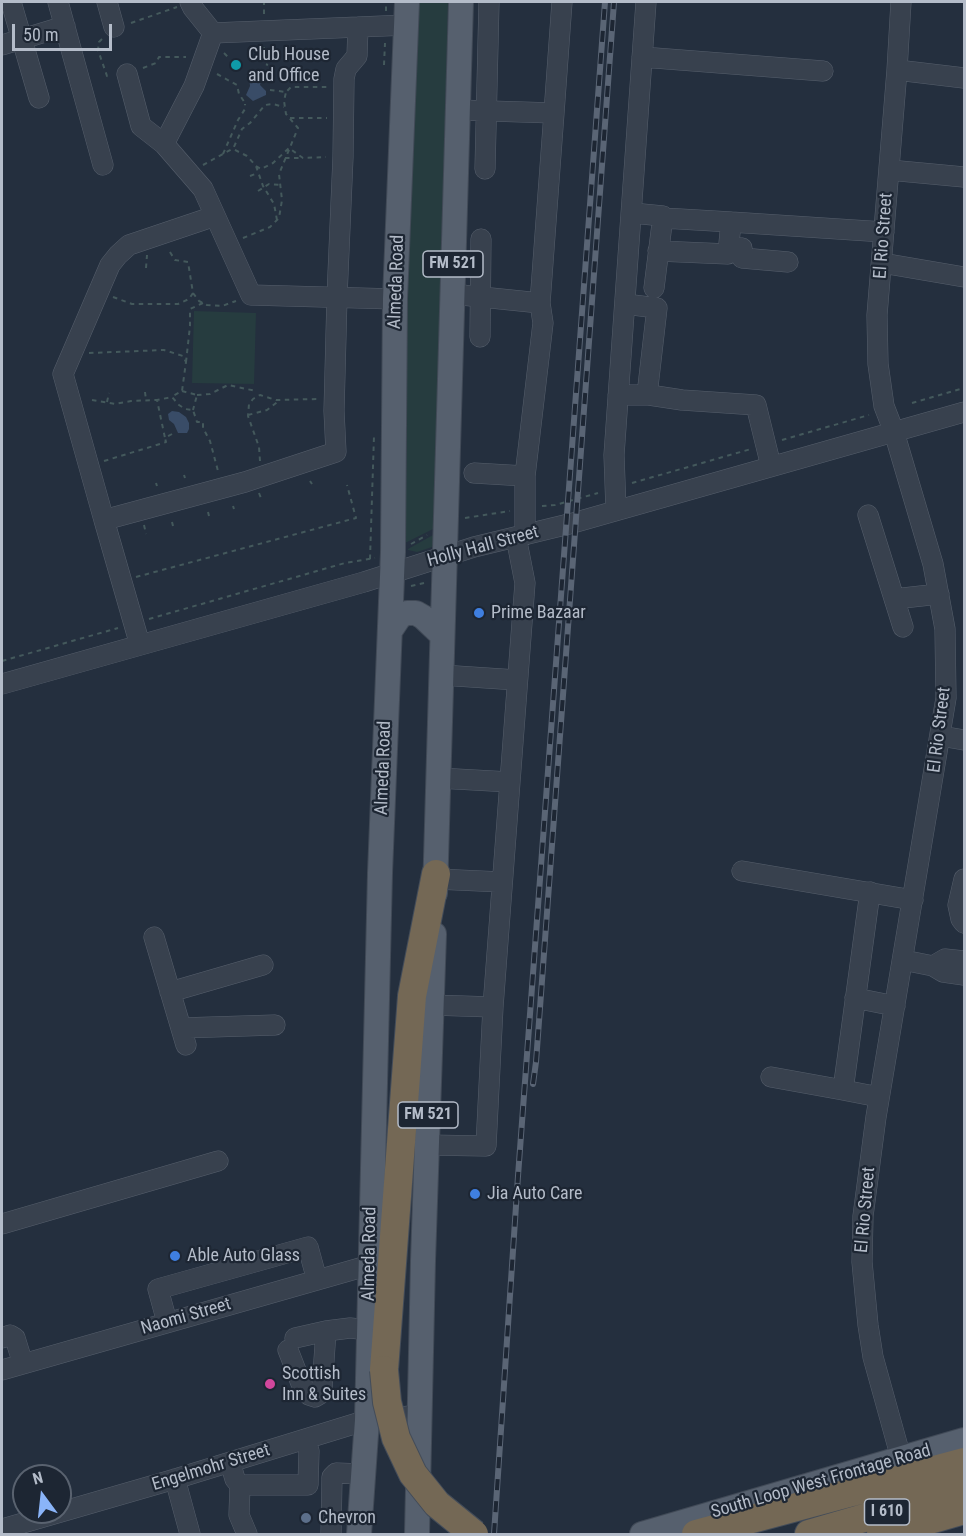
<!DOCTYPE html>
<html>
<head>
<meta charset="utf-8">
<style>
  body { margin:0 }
  #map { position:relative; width:966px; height:1536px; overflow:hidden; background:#242f3e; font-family:"Roboto Condensed",sans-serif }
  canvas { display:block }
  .frame { position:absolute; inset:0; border:3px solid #b4bcc9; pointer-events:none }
  .north { position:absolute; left:12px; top:1464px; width:60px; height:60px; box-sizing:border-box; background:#1d2633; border:2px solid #59626f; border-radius:50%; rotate:345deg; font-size:16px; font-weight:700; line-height:24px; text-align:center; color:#b4bcc9 }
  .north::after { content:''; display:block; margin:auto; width:21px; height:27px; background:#8ab4f8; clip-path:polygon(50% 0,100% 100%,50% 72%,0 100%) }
  .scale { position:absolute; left:12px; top:24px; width:100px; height:27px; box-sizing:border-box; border:3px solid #b4bcc9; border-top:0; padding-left:8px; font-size:18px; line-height:21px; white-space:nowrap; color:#b4bcc9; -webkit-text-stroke:4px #1d2633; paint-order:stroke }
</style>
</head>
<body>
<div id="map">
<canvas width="966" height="1536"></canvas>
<div class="frame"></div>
<div class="north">N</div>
<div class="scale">50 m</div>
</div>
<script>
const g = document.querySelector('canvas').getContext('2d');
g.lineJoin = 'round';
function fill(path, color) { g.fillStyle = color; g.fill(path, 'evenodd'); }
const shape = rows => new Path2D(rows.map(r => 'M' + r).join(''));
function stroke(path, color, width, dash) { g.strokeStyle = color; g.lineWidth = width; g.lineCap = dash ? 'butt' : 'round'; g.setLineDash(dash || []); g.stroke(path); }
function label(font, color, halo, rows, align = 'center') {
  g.font = font + ' "Roboto Condensed",sans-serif'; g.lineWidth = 4.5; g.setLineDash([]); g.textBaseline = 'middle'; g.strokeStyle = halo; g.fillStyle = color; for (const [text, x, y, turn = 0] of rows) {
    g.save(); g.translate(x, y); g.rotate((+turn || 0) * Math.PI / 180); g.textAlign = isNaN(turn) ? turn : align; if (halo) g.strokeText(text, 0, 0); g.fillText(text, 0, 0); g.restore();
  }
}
fill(shape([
  [413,2,448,2,435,528,405,543,407,435,402,362],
  [194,311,256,313,254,384,192,383],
  [433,535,434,542,432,547,417,552,408,550,408,549]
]), '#263c3f');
fill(shape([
  [253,72,259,72,262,76,260,85,266,91,266,95,253,101,246,95,250,86,249,76],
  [172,411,179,412,186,417,189,423,189,429,187,433,178,433,174,424,169,420,168,414]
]), '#394c67');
const minor = shape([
  [11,2,39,98],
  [58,2,103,165],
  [107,2,114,27],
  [213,33,407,25],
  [2,45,65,26],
  [642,57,823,71],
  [897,70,964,78],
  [127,74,141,126,164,144,203,189,251,295,395,299],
  [458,110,554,113,562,2],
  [164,144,194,86,213,33,193,8,190,2],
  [485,169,489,2],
  [889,170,964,177],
  [632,213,663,216,654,288],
  [215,216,129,245,118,255,110,265,63,374,104,520,245,482,336,452,334,411,337,297,343,157,344,79,346,69,357,56,358,27],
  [731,222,884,232],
  [729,247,742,248,742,258,788,262],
  [658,251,728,254,731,222,663,218],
  [882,263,964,277],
  [452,294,540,303,543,323,525,476],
  [540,303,554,113],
  [625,304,657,308,647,395],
  [480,337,481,239],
  [618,395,649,395,682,400,756,405,771,466],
  [474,473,525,476,525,535],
  [616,510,614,455,646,2],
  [868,515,903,627],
  [104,520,140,645],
  [894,599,939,594],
  [441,675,517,680],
  [2,684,364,582,474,547,573,523,964,412],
  [941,736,964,740],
  [438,778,510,782],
  [742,871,913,900],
  [436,879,502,882],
  [964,879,958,905,961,919,964,923],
  [870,892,843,1090,879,1097],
  [154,937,186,1045],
  [903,960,933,966,943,972,964,975],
  [933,966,945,959,964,961],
  [170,992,263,965],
  [855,998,895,1006],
  [431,1005,493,1007],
  [181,1028,275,1025],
  [771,1077,843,1090],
  [427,1145,486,1146,493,1007,525,583,516,537],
  [2,1224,218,1161],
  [167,1322,158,1289,308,1247,317,1280],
  [2,1338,10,1335,15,1338,23,1364],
  [295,1338,326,1331],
  [288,1350,302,1386,309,1395,315,1397,320,1394,322,1389,326,1331,350,1328,369,1330],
  [2,1370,370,1265],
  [901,1458,873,1357,868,1325,862,1262,863,1216,876,1117,946,698,945,629,933,564,894,432,884,406,878,364,877,315,897,70,901,2],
  [230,1462,235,1479,240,1485,308,1485,309,1451,305,1439],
  [175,1479,190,1534],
  [240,1485,239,1515,247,1534],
  [2,1529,175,1479,367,1420,421,1415],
  [331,1534,332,1477,336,1473,363,1474]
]);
const major = shape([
  [390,631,400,616,407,613,416,613,423,617,442,635],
  [435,893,461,2],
  [359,1534,367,1420,380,873,393,552,395,299,407,2],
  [417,1534,423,1261,434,934],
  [642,1534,964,1440]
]);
const highway = shape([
  [384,1370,412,996,436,874],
  [696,1534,964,1462],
  [809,1534,964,1489],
  [881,1534,964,1510]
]);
stroke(minor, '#565f6c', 21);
stroke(major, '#414a57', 26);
stroke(highway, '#434c59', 30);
stroke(shape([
  [386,11,386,2],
  [264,14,264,2],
  [131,23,177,7],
  [102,39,99,42,98,50,107,76,111,77],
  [264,47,265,64,268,65],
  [224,53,229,58],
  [384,65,385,43],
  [143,68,156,63,159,57,186,57],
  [217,74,237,85,239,94,245,103],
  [270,90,286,92,291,87,329,87],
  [290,118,327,118],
  [223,154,238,120,245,109,245,104],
  [285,158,303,158],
  [203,165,232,149],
  [256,166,261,169,273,163,289,148,303,158,326,157],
  [250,176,258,173],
  [258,191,269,184,280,185],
  [277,220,274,204,263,186,256,166,247,156,233,149,242,129,250,123,265,105,273,104,284,107],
  [243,238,270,227,279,218,282,200,279,174,298,128,286,114,284,101,286,92],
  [146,268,147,255],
  [193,293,199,301,207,305,222,306,236,301],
  [113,297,132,304,178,304,189,299,193,293,188,262,175,260,168,249],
  [89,353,164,350,183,356,186,362,182,391,171,397],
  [186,362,190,326,190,309,203,303],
  [182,391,197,395,193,410],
  [145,392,146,400],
  [197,395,210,394,228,385,256,391],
  [92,400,115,404,131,401,157,400],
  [107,402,109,393],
  [912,403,964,388],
  [248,415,267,410,280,400],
  [172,434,165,438,157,400,172,397,179,405,185,409,193,410,197,422,203,422,203,428,210,441,218,471],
  [782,440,869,415],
  [104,461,160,444,166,442,165,438],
  [260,461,259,447,248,416,249,404,253,399,260,395,276,400,317,399],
  [184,475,185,478],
  [310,481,312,484],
  [156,483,157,486],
  [632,483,751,449],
  [259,493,262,501],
  [233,506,234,509],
  [542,506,555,505,598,493],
  [208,512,209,516],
  [465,518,510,511],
  [172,522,173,526],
  [144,525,146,534],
  [411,544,427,535],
  [370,559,374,436],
  [136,577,356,518,347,485],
  [411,586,424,583],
  [149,619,345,563,375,558],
  [2,661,118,628]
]), '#44595c', 2, [4.5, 4.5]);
stroke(minor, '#38414e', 20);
stroke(major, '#56606e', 24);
stroke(highway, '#746855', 28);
const rail = shape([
  [533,1084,536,1062,614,2],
  [494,1534,518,1176,605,2]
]);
stroke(rail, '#5a6575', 6);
stroke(rail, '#1d2633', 4, [11]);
const highwayBridge = shape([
  [384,1370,387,1402,396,1438,413,1474,437,1504,474,1534]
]);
stroke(highwayBridge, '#434c59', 30, []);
stroke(highwayBridge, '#746855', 28);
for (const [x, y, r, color] of [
  [236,65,6,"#0f9aa8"],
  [479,613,6,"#3f7fe0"],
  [475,1194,6,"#3f7fe0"],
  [175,1256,6,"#3f7fe0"],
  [270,1384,6,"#d1479c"],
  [306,1518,6,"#5c6f8a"]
]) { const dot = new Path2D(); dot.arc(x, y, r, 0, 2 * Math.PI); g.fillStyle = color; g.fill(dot); stroke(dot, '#1d2633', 2); }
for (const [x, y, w] of [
  [453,264,60],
  [428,1115,60],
  [887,1512,45]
]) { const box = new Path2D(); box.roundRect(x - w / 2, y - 13, w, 26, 4.5); g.fillStyle = '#1d2633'; g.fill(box); stroke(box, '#b4bcc9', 1.5); }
label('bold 16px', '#b4bcc9', null, [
  ["FM 521",453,264],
  ["FM 521",428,1115],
  ["I 610",887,1512]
]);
label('18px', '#b4bcc9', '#1d2633', [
  ["Club House",248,55],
  ["and Office",248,76],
  ["Prime Bazaar",491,613],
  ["Jia Auto Care",487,1194],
  ["Able Auto Glass",187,1256],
  ["Scottish",282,1374],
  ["Inn & Suites",282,1395],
  ["Chevron",318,1518]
], 'left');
label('18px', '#b4bcc9', '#1d2633', [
  ["El Rio Street",884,236,-86],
  ["Almeda Road",397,282,-88],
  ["Holly Hall Street",483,547,-15],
  ["El Rio Street",940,730,-83],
  ["Almeda Road",384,768,-88],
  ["El Rio Street",866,1210,-85],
  ["Almeda Road",370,1254,-89],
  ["Naomi Street",186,1317,-16],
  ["Engelmohr Street",211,1468,-17],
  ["South Loop West Frontage Road",821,1482,-16]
]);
</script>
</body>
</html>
